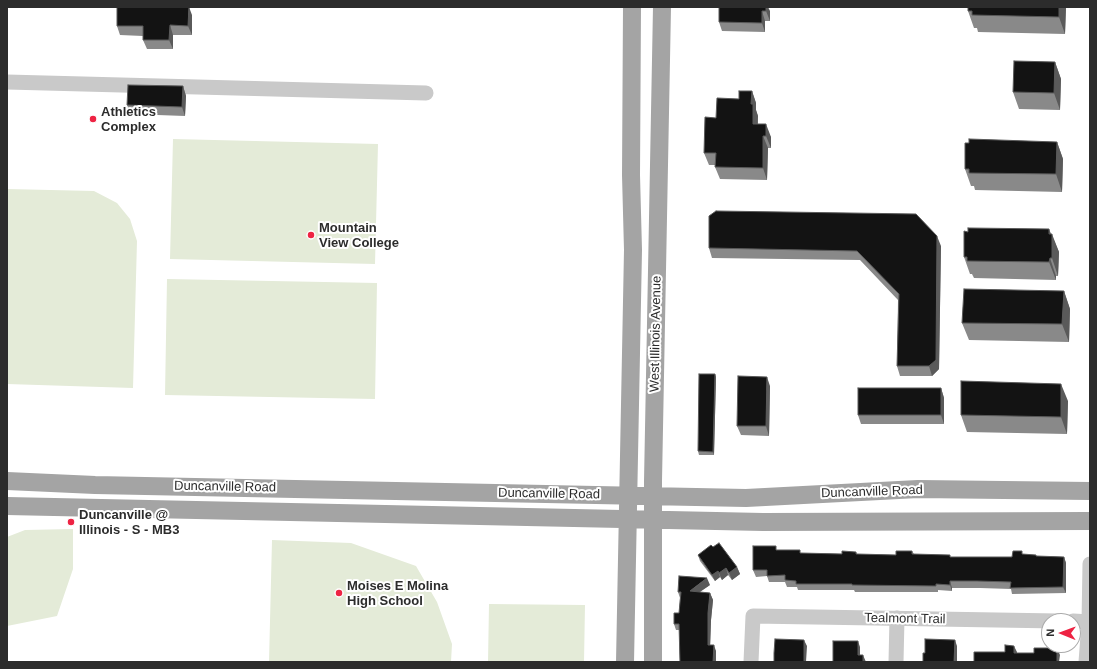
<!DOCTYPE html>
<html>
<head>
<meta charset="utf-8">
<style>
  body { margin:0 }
  #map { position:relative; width:1097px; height:669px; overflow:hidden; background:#fff; font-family:Arial,sans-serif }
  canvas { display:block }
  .frame { position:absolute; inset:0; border:8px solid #2c2c2c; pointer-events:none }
  .north { position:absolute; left:1041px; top:613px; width:40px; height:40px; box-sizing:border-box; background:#fff; border:1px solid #ababab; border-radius:50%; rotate:271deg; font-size:11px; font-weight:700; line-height:16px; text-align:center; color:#2c2c2c }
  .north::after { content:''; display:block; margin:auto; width:14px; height:18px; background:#ee2343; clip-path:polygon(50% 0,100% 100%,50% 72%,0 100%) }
</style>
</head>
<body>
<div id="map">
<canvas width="1097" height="669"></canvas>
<div class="frame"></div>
<div class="north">N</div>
</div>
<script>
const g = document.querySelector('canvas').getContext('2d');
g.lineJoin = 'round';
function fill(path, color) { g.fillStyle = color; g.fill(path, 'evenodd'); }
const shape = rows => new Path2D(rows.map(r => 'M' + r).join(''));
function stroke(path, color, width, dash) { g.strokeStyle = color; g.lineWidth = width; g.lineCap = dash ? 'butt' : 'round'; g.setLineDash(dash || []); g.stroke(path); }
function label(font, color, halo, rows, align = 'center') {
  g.font = font + ' Arial,sans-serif'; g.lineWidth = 4; g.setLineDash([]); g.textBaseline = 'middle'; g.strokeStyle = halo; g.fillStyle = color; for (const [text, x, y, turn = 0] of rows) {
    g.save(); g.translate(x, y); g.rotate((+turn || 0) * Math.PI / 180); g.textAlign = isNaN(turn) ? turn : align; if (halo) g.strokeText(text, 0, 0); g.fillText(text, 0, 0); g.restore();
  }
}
fill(shape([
  [173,139,378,144,375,264,170,259],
  [7,189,94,191,117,203,130,219,137,241,133,388,7,384],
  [167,279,377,283,375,399,165,395],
  [73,529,73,569,57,616,7,626,7,537,25,530],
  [272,540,351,543,416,566,437,602,452,644,451,662,269,662],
  [489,604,585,605,584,662,488,662]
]), '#e4ebd8');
stroke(shape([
  [7,82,426,93],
  [1073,621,1090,622],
  [751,662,753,616,1058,621],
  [896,662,897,618],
  [1086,662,1089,622,1090,564]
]), '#c9c9c9', 15);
stroke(shape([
  [7,481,95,485,746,498,918,489,1090,491],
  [7,506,763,522,1090,521],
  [625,662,633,250,631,175,632,7],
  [653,662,653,481,662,7]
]), '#a4a4a4', 18);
fill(shape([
  [719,7,770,11,770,21,765,21,765,32,722,31,719,22],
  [968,7,1066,7,1065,34,978,32,977,28,974,28,968,11],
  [192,15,192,35,173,35,173,49,147,49,143,40,143,36,120,35,117,26],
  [1055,62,1061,79,1060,110,1019,109,1013,92],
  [183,86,186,96,185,116,130,114,127,105],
  [752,91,756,103,756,110,758,116,758,124,771,137,771,148,768,148,767,180,720,179,715,167,715,165,709,165,704,153,716,118,739,99],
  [1057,142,1063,159,1062,192,975,190,974,186,971,186,965,169,969,143],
  [1049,229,1059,252,1058,276,1056,276,1056,280,974,278,972,274,970,274,964,257],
  [941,246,939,369,932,376,900,376,897,366,898,300,860,260,712,258,709,248],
  [1064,291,1070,309,1069,342,969,340,962,323],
  [715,374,716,377,714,455,699,455,698,451],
  [770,386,769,436,741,435,737,426],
  [941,388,944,398,944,424,861,424,858,415],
  [1068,401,1067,434,967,432,961,415],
  [713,547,737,567,740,574,732,580,728,575,722,580,720,577,715,581,700,561,698,555],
  [777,550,801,553,842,554,856,552,857,554,896,555,912,551,914,554,950,557,1012,557,1023,554,1036,556,1064,557,1066,563,1066,593,1012,594,1011,589,980,588,952,588,952,591,938,590,938,592,855,592,854,590,798,590,797,587,787,587,785,582,769,582,767,576,756,577,753,570],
  [710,585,700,592,710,593,713,600,711,620,710,645,716,651,716,662,680,662,679,630,676,630,674,624,679,613,680,598,678,592]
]), '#898989');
fill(shape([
  [189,7,192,15,192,35,188,26],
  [766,7,768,7,770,11,770,21,766,11],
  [1059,7,1066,7,1065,34,1059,17],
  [762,11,765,21,765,32,762,23],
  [170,25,173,35,173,49,169,40],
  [1055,62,1061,79,1060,110,1054,93],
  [183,86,186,96,185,116,182,107],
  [752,91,756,103,756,110,758,116,757,136,753,124,751,104],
  [766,124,771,137,771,148,766,136],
  [763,136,768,148,767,180,763,168],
  [1057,142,1063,159,1062,192,1056,174],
  [1049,229,1052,238,1052,234,1059,252,1058,276,1052,258,1049,234],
  [937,236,941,246,939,369,932,376,929,366],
  [1050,258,1056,276,1056,280,1049,262],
  [1064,291,1070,309,1069,342,1062,324],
  [715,374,716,377,714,455,713,452],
  [767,377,770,386,769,436,766,426],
  [1061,384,1068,401,1067,434,1061,417],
  [941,388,944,398,944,424,941,415],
  [1064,557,1066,563,1066,593,1063,587],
  [737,567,740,574,732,580,729,573],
  [726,568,728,575,722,580,719,573],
  [718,571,720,577,715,581,712,575],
  [707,578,710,585,692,597,690,591],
  [950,581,952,588,952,591,950,585],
  [710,593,713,600,711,620,710,651,708,645,708,613],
  [804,640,807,646,806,662,804,662],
  [955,640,957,646,957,662,954,662],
  [858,641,860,647,860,661,858,655],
  [714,645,716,651,716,662,713,662],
  [1014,646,1017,652,1017,659,1014,653],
  [1057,648,1060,655,1059,662,1057,662],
  [863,655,866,662,863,662]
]), '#5a5a5a');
const building = shape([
  [117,7,189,7,188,26,170,25,169,40,143,40,143,26,117,26,117,7],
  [719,7,766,7,766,11,762,11,762,23,719,22,719,7],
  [968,7,1059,7,1059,17,972,15,972,11,968,11,968,7],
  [1014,61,1055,62,1054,93,1013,92,1014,61],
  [128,85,183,86,182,107,127,105,128,85],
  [739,91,752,91,751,104,753,104,753,124,766,124,766,136,763,136,763,168,715,167,716,153,704,153,705,117,716,118,717,98,739,99,739,91],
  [969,139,1057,142,1056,174,969,173,969,169,965,169,965,143,969,143,969,139],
  [716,211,916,214,937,236,936,360,929,366,897,366,899,294,857,251,709,248,709,216,716,211],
  [968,228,1049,229,1049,234,1052,234,1052,258,1050,258,1049,262,967,261,967,257,964,257,964,231,968,232,968,228],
  [964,289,1064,291,1062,324,962,323,964,289],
  [699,374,715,374,713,452,698,451,699,374],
  [738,376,767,377,766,426,737,426,738,376],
  [961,381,1061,384,1061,417,961,415,961,381],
  [858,388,941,388,941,415,858,415,858,388],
  [719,543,737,567,729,573,726,568,719,573,718,571,712,575,698,555,711,545,713,547,719,543],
  [753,546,776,546,776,550,800,550,800,553,842,554,842,551,856,552,856,554,896,555,896,551,912,551,912,554,950,555,950,557,1012,557,1013,551,1022,551,1022,554,1036,555,1036,556,1064,557,1063,587,1010,588,1011,582,977,581,950,581,950,585,936,584,936,586,852,585,852,584,796,584,796,581,785,580,785,575,767,576,767,570,753,570,753,546],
  [679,576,707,578,690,591,710,593,708,613,708,645,714,645,713,662,680,662,679,624,674,624,674,613,679,613,681,592,678,592,679,576],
  [775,639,804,640,804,662,774,662,774,653,775,639],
  [925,639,955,640,954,662,923,662,923,653,925,653,925,639],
  [833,641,858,641,858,655,863,655,863,662,833,662,833,641],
  [1005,645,1014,646,1014,653,1034,653,1034,648,1057,648,1057,662,974,662,974,652,1005,652,1005,645]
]);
fill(building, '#131313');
stroke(building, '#5a5a5a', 1);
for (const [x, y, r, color] of [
  [93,119,4,"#ee2343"],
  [311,235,4,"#ee2343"],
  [71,522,4,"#ee2343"],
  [339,593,4,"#ee2343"]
]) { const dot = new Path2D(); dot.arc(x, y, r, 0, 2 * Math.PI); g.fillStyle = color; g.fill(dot); stroke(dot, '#fff', 1.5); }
label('bold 13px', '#2c2c2c', '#fff', [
  ["Athletics",101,112],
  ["Complex",101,127],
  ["Mountain",319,228],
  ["View College",319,243],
  ["Duncanville @",79,515],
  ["Illinois - S - MB3",79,530],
  ["Moises E Molina",347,586],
  ["High School",347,601]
], 'left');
label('13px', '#2c2c2c', '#fff', [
  ["West Illinois Avenue",656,334,-89],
  ["Duncanville Road",225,487,1],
  ["Duncanville Road",872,492,-2],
  ["Duncanville Road",549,494,1],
  ["Tealmont Trail",905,619,1]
]);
</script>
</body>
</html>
